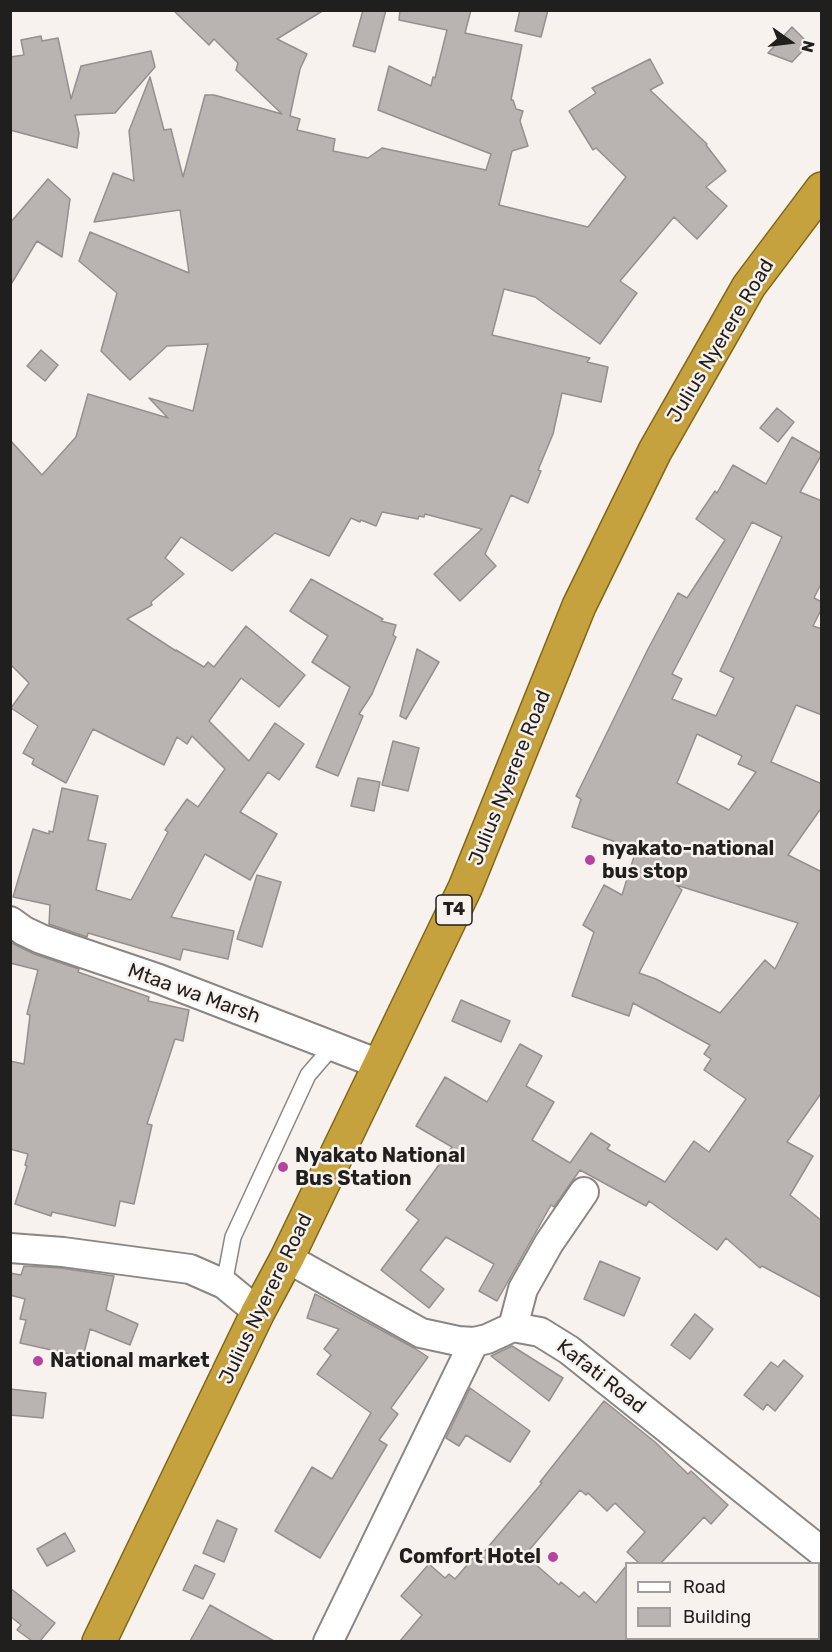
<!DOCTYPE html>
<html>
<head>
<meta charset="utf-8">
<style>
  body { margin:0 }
  #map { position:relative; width:832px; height:1652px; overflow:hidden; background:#f8f2ef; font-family:Rubik,sans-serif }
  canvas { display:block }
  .frame { position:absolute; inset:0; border:12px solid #211f1e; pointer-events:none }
  .legend { position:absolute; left:625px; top:1562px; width:195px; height:78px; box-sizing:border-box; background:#f8f2ef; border:2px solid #a29e9b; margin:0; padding:8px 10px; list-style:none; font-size:18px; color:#211f1e }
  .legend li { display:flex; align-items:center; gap:12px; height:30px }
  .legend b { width:30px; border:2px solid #a29e9b }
  .north { position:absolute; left:760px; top:12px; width:60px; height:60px; -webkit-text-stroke:4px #f8f2ef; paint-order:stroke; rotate:104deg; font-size:16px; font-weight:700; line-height:24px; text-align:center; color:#211f1e }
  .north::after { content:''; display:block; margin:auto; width:21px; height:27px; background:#211f1e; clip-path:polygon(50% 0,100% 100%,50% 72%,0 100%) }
</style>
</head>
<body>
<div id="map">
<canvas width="832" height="1652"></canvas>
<div class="frame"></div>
<ul class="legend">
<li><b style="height:8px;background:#fff"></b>Road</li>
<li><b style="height:16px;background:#b9b3b2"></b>Building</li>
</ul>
<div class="north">N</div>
</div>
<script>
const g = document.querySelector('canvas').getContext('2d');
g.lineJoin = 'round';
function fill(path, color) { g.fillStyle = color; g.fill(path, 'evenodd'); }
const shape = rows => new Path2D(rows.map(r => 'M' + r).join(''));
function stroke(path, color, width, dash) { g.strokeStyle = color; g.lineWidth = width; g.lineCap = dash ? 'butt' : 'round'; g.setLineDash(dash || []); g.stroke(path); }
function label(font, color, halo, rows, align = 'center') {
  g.font = font + ' Rubik,sans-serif'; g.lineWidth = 5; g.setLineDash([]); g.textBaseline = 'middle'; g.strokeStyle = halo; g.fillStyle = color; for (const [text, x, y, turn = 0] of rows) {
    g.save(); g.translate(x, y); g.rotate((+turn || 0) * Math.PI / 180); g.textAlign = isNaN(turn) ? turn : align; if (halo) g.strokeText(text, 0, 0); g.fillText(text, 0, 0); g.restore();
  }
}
const building = shape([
  [173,10,324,10,277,39,307,54,300,69,290,116,300,119,297,130,335,139,333,151,368,158,382,148,486,170,491,154,378,110,389,66,431,86,433,77,435,78,447,30,399,20,400,10,471,10,465,33,522,45,511,100,513,100,516,109,523,111,520,121,528,146,512,151,499,205,588,227,626,177,596,148,593,150,569,111,596,93,592,88,650,59,663,83,650,90,707,144,706,145,726,171,706,187,727,206,697,239,674,217,620,281,637,293,600,344,535,297,504,289,492,335,590,358,587,362,608,367,601,402,562,393,553,434,538,470,541,471,528,503,511,495,485,554,496,566,460,601,434,574,482,529,425,514,424,517,419,516,418,519,382,512,376,526,361,520,360,522,351,518,329,556,275,533,232,571,181,537,165,558,184,574,151,602,152,605,127,619,176,651,176,650,204,667,208,662,214,667,246,626,305,675,279,707,241,678,209,721,249,761,275,723,304,744,279,780,268,772,240,812,277,834,250,880,205,854,171,917,234,931,228,959,183,949,180,960,88,933,87,937,49,924,50,905,13,897,33,829,49,834,49,831,53,832,62,788,98,796,88,840,106,844,96,890,131,900,168,832,165,830,187,799,198,807,225,769,192,736,187,744,177,737,164,765,93,729,66,783,32,764,34,759,23,753,38,726,11,708,29,683,10,664,10,440,42,475,76,437,88,394,168,418,149,398,193,411,208,344,167,346,130,380,101,351,117,293,79,261,90,232,189,273,180,210,94,222,113,173,134,181,129,131,150,77,164,130,171,129,183,177,205,95,214,95,282,114,236,70,238,63,214,39,209,45,173,10],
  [363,10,386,10,375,52,353,46,363,10],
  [520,10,548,10,541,37,515,31,520,10],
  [792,27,809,44,792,62,768,53,792,27],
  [41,36,42,41,58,38,71,99,81,66,151,51,155,67,115,113,75,115,79,133,77,148,10,130,10,57,24,55,21,40,41,36],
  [48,179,70,199,62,257,37,241,10,286,10,223,48,179],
  [41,350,58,365,45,381,27,366,41,350],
  [777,408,794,422,778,442,760,428,777,408],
  [792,437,822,454,800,492,822,501,822,582,814,598,822,602,822,608,813,626,822,629,822,715,796,705,771,762,822,784,822,807,788,855,822,872,822,1092,787,1142,813,1156,790,1195,822,1221,822,1298,762,1266,760,1268,726,1238,717,1250,649,1201,646,1206,580,1170,554,1207,551,1205,497,1301,479,1291,494,1264,446,1237,420,1270,444,1289,429,1308,381,1270,419,1220,406,1210,452,1147,416,1126,445,1077,487,1102,520,1044,542,1056,526,1086,554,1102,532,1140,570,1163,591,1133,610,1145,607,1149,665,1182,694,1141,709,1152,746,1099,704,1070,711,1059,704,1054,710,1045,633,1003,629,1016,572,996,594,932,583,925,604,885,622,895,636,850,615,845,616,842,572,827,581,799,576,796,648,649,678,593,687,598,725,540,696,519,715,491,717,493,733,465,766,484,792,437],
  [752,522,782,537,720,671,734,678,716,716,672,699,682,679,672,674,752,522],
  [697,734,742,756,738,764,756,772,729,810,677,783,697,734],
  [676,885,798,923,775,969,765,960,720,1013,656,979,639,973,682,890,676,885],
  [311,579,383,619,381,621,396,625,393,635,396,637,372,694,359,714,363,716,338,776,316,767,350,687,312,662,328,636,290,611,311,579],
  [417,649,439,662,406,719,400,716,417,649],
  [393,741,419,748,408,791,382,785,393,741],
  [358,778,380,782,374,811,351,806,358,778],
  [257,875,281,882,262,947,237,939,257,875],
  [10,942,34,954,79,969,78,972,149,997,148,1001,189,1010,183,1041,175,1039,147,1124,152,1125,134,1204,120,1201,115,1226,52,1212,51,1216,15,1204,27,1166,25,1165,28,1154,10,1149,10,1061,24,1064,30,1015,27,1014,38,970,10,963,10,942],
  [461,1000,510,1021,501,1042,452,1021,461,1000],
  [600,1261,640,1278,624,1316,584,1299,600,1261],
  [24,1266,61,1268,114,1276,106,1310,138,1324,130,1345,90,1329,83,1357,20,1343,26,1320,20,1319,25,1299,10,1295,10,1273,21,1275,24,1266],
  [315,1294,416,1349,428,1357,391,1408,398,1414,379,1440,387,1445,320,1558,275,1531,312,1467,332,1479,371,1413,317,1374,331,1355,324,1349,339,1329,307,1318,315,1294],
  [695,1314,713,1329,690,1359,671,1345,695,1314],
  [512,1346,563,1378,549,1401,491,1356,512,1346],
  [784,1360,803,1376,775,1411,767,1404,763,1410,744,1395,771,1362,778,1367,784,1360],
  [470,1388,530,1431,510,1462,466,1435,459,1446,446,1438,470,1388],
  [10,1389,46,1393,43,1418,10,1415,10,1389],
  [604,1401,655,1442,688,1474,691,1471,728,1505,711,1524,704,1517,661,1563,639,1563,627,1552,645,1532,615,1503,607,1511,588,1493,586,1495,580,1490,525,1555,559,1585,561,1582,579,1597,584,1592,596,1603,627,1565,627,1641,400,1641,422,1615,401,1596,429,1564,445,1578,449,1574,455,1579,474,1557,478,1559,542,1483,540,1482,604,1401],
  [217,1520,237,1529,224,1562,203,1553,217,1520],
  [65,1533,75,1551,47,1566,37,1549,65,1533],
  [195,1565,215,1574,203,1599,183,1590,195,1565],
  [10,1588,55,1623,40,1641,32,1641,17,1630,21,1625,10,1616,10,1588],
  [210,1605,274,1641,190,1641,210,1605]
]);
fill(building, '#b9b3b2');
stroke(building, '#958f8e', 1.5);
const service = shape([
  [224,1284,233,1237,308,1075,333,1046]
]);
const minor = shape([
  [10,921,24,931,41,939,159,979,379,1064],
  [10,1248,63,1252,190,1269,224,1284,258,1312],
  [287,1258,421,1333,458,1341,474,1342,487,1339,513,1327,540,1332,569,1350,822,1552],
  [513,1327,523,1289,549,1243,584,1192],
  [328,1642,474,1342],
  [757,1642,759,1638]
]);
const trunk = shape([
  [99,1642,258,1312,287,1258,465,888,579,606,655,451,749,286,822,189]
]);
stroke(service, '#8a8683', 18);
stroke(minor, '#8a8683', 32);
stroke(trunk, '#826514', 36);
stroke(service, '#fff', 15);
stroke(minor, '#fff', 28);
stroke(trunk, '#c6a23f', 33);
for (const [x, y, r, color] of [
  [590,860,6,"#b5449f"],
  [283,1167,6,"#b5449f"],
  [38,1361,6,"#b5449f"],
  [553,1557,6,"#b5449f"]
]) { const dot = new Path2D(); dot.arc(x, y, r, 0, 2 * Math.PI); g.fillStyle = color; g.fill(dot); stroke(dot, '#f8f2ef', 2); }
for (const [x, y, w] of [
  [454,910,36]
]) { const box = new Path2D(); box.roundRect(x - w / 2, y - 15, w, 30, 4.5); g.fillStyle = '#f8f2ef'; g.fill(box); stroke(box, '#211f1e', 1.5); }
label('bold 18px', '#211f1e', null, [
  ["T4",454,910]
]);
label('20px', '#211f1e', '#f8f2ef', [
  ["Julius Nyerere Road",721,341,-59],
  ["Julius Nyerere Road",510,778,-68],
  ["Mtaa wa Marsh",194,994,20],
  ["Julius Nyerere Road",266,1299,-64],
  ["Kafati Road",601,1377,38]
]);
label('bold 20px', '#211f1e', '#f8f2ef', [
  ["nyakato-national",602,849],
  ["bus stop",602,872],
  ["Nyakato National",295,1156],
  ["Bus Station",295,1179],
  ["National market",50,1361],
  ["Comfort Hotel",541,1557,"right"]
], 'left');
</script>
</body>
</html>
